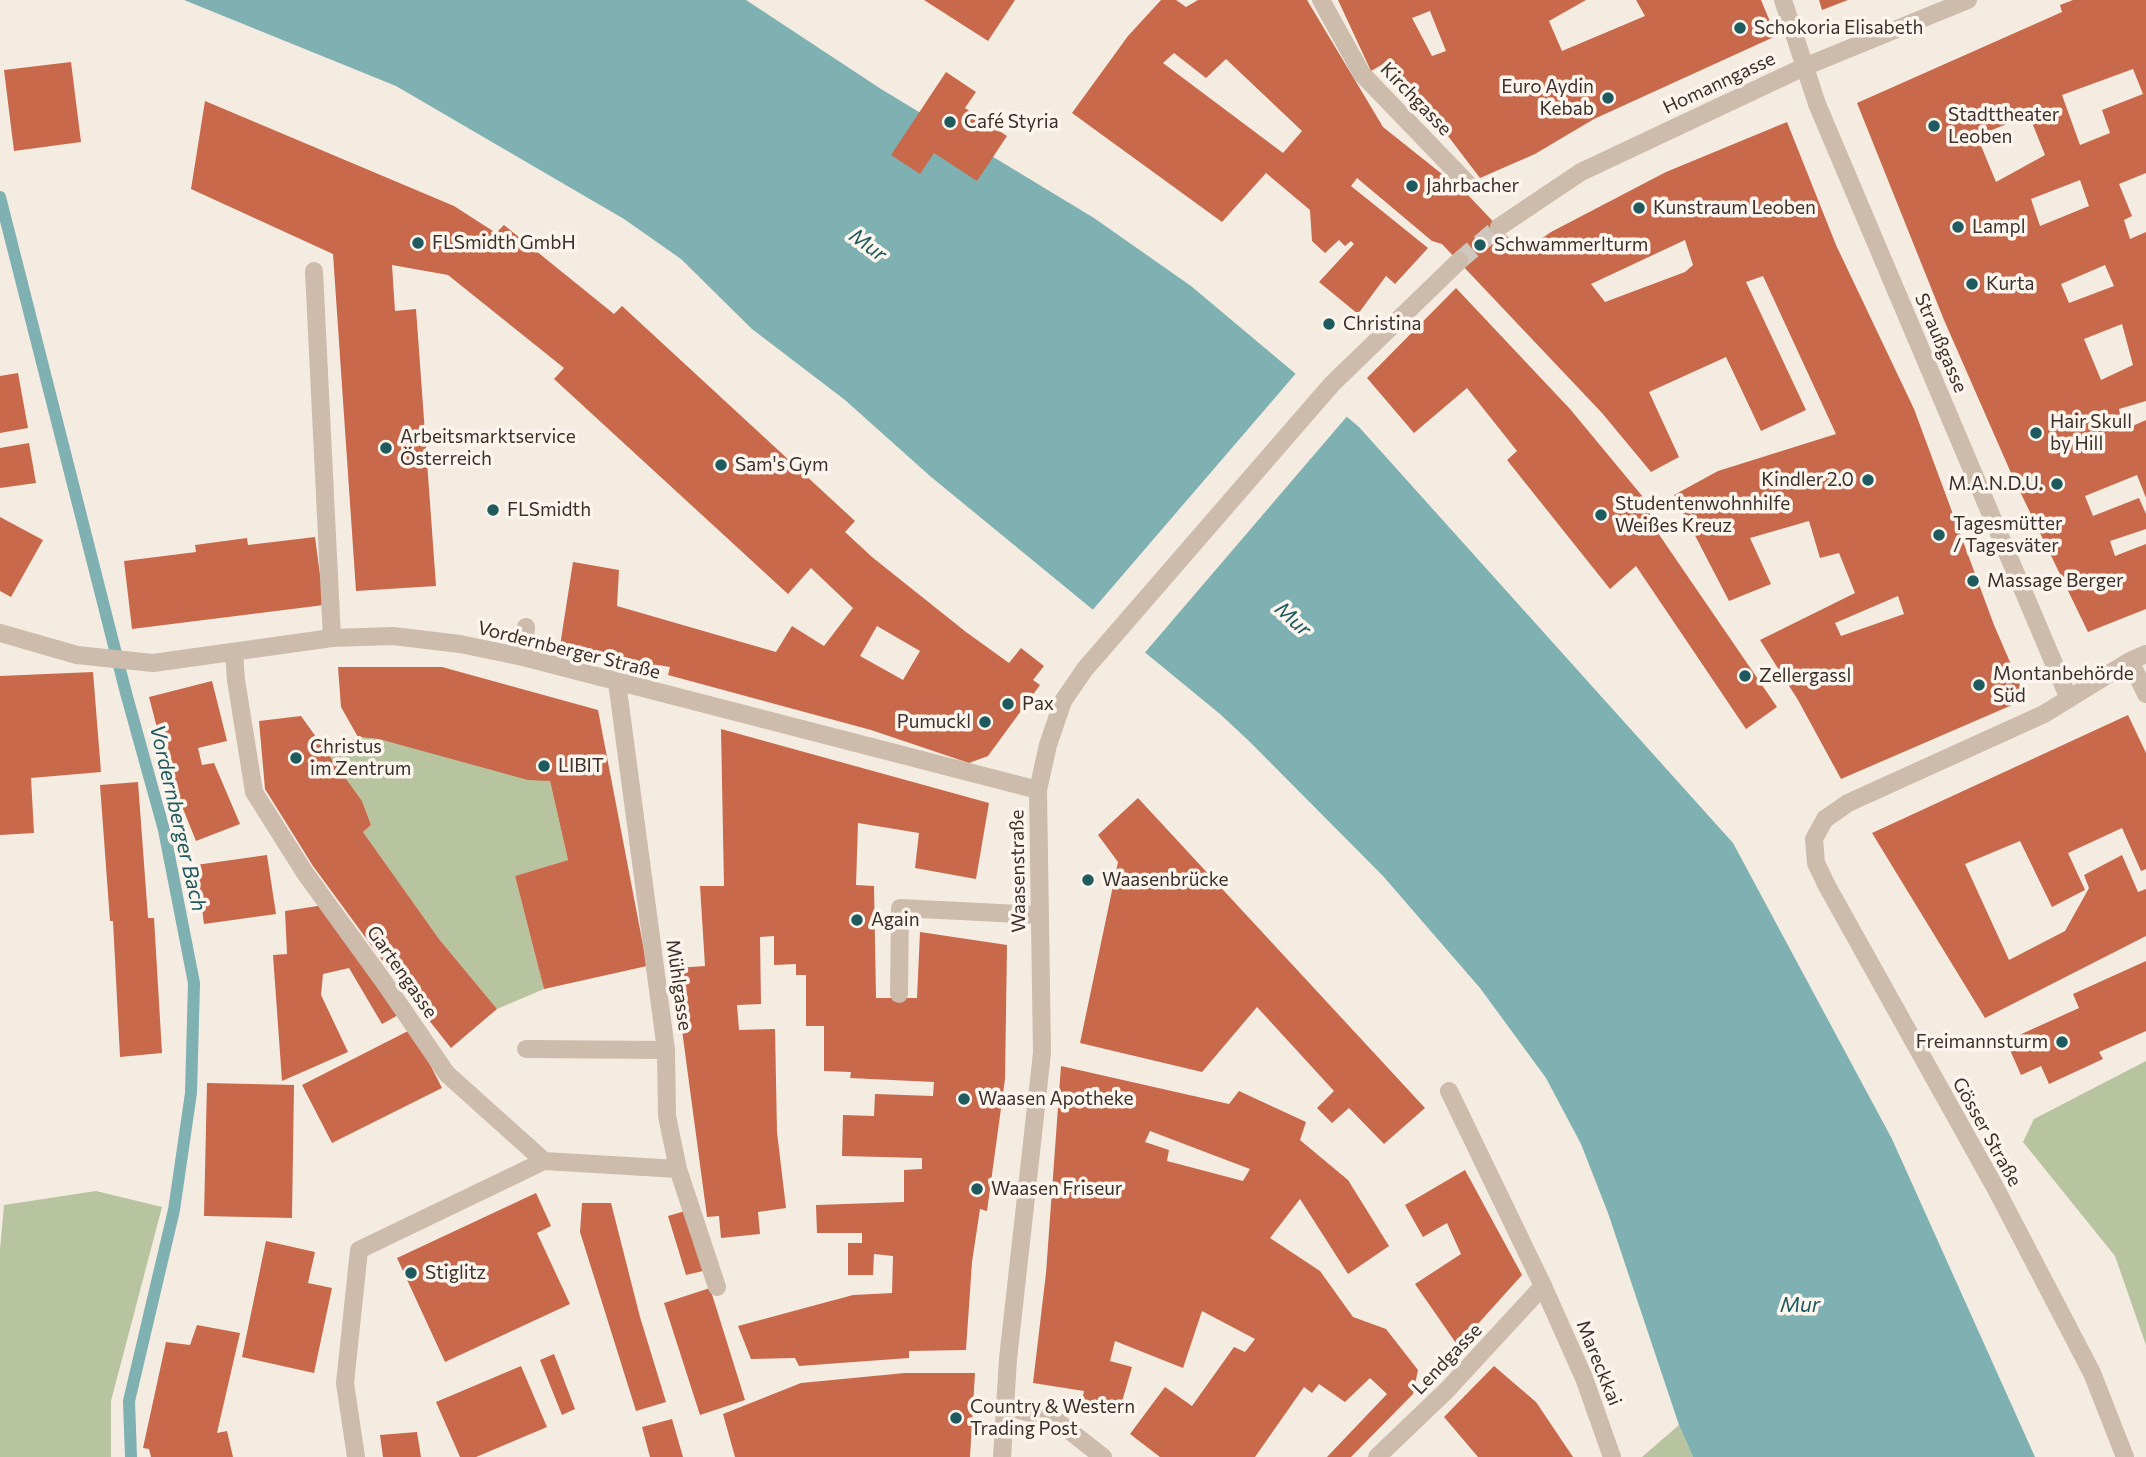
<!DOCTYPE html>
<html>
<head>
<meta charset="utf-8">
<style>
  body { margin:0 }
  canvas { display:block; background:#f4ebe1 }
</style>
</head>
<body>
<canvas width="2146" height="1457"></canvas>
<script>
const g = document.querySelector('canvas').getContext('2d');
g.lineJoin = 'round';
function fill(path, color) { g.fillStyle = color; g.fill(path, 'evenodd'); }
const shape = rows => new Path2D(rows.map(r => 'M' + r).join(''));
function stroke(path, color, width, dash) { g.strokeStyle = color; g.lineWidth = width; g.lineCap = dash ? 'butt' : 'round'; g.setLineDash(dash || []); g.stroke(path); }
function label(font, color, halo, rows, align = 'center') {
  g.font = font + ' Commissioner,sans-serif'; g.lineWidth = 7; g.setLineDash([]); g.textBaseline = 'middle'; g.strokeStyle = halo; g.fillStyle = color; for (const [text, x, y, turn = 0] of rows) {
    g.save(); g.translate(x, y); g.rotate((+turn || 0) * Math.PI / 180); g.textAlign = isNaN(turn) ? turn : align; if (halo) g.strokeText(text, 0, 0); g.fillText(text, 0, 0); g.restore();
  }
}
fill(shape([
  [358,737,379,739,550,781,568,860,515,876,544,989,497,1009,439,939,363,832,371,825,362,801,326,751],
  [2146,1061,2146,1345,2115,1256,2023,1142,2034,1119],
  [96,1191,162,1207,111,1401,111,1457,0,1457,0,1250,4,1205],
  [1679,1425,1693,1457,1642,1457]
]), '#b8c4a0');
fill(shape([
  [184,0,746,0,881,89,1094,218,1191,286,1359,427,1733,843,1892,1139,2035,1457,1693,1457,1679,1425,1608,1213,1581,1144,1546,1078,1480,988,1383,876,1250,742,1220,714,930,476,845,400,752,329,681,259,624,219,396,86]
]), '#7fb0b2');
fill(shape([
  [1298,371,1349,414,1142,656,1090,613]
]), '#f4ebe1');
stroke(shape([
  [0,197,126,693,164,830,194,983,191,1093,174,1210,129,1401,131,1457]
]), '#7fb0b2', 12);
fill(shape([
  [924,0,1015,0,988,41],
  [1161,0,1176,0,1186,7,1198,0,1307,0,1383,127,1467,194,1522,252,1551,232,1666,172,1787,122,1836,245,1914,409,1994,625,2026,699,1841,779,1798,700,1760,640,1855,593,1839,553,1820,558,1809,521,1750,538,1771,584,1729,601,1674,495,1718,471,1836,434,1763,276,1746,282,1806,410,1761,431,1726,357,1649,392,1679,457,1651,472,1602,413,1442,244,1432,241,1357,178,1351,186,1428,248,1395,284,1386,276,1358,314,1319,282,1354,244,1351,241,1345,246,1339,240,1325,253,1312,241,1310,210,1266,173,1222,222,1072,113,1128,36],
  [1174,53,1206,78,1226,59,1302,131,1283,153,1163,63],
  [1685,240,1693,265,1685,272,1605,302,1591,284],
  [1898,596,1904,614,1841,636,1835,623],
  [1338,0,1586,0,1549,21,1562,51,1645,16,1636,0,1761,0,1776,36,1594,119,1535,154,1480,178,1390,60,1371,71],
  [1430,11,1446,51,1432,56,1412,18],
  [1819,0,1848,0,1822,10],
  [2073,0,2146,0,2146,173,2119,184,2132,216,2124,220,2130,239,2146,232,2146,401,2119,409,2121,420,2128,428,2146,420,2146,498,2137,475,2085,496,2093,516,2139,498,2146,514,2146,529,2110,541,2115,556,2146,544,2146,609,2088,632,2011,473,1944,320,1857,103,2062,12,2060,5],
  [2133,69,2143,94,2102,110,2110,133,2080,145,2062,95],
  [2029,115,2045,155,1996,182,1977,136],
  [2080,180,2089,206,2040,226,2031,199],
  [2105,265,2114,286,2069,303,2061,284],
  [2122,324,2133,365,2101,380,2084,339],
  [71,62,81,142,14,151,4,70],
  [946,72,976,92,965,108,1007,136,977,181,934,153,920,174,891,155],
  [205,101,454,206,496,233,504,225,614,314,622,306,855,521,845,532,872,557,966,632,1009,663,1021,648,1044,666,1033,680,1040,685,988,756,969,763,871,730,668,675,670,667,658,665,656,672,560,646,573,562,619,570,617,606,776,652,792,626,824,646,853,608,811,568,788,594,554,379,564,368,448,275,392,265,395,311,416,309,436,586,356,591,333,254,191,189],
  [877,626,920,651,903,680,860,656],
  [1456,288,1570,409,1643,497,1658,533,1777,707,1746,729,1636,566,1610,589,1507,460,1517,451,1467,388,1414,433,1367,378],
  [18,373,28,428,0,433,0,376],
  [29,443,36,483,0,488,0,448],
  [0,517,43,540,11,597,0,591],
  [315,537,324,605,132,629,124,561,196,552,195,545,247,538,248,545],
  [338,667,442,667,598,710,647,966,544,989,515,876,568,860,550,781,528,780,379,739,358,737,341,707],
  [93,672,101,772,31,778,34,833,0,835,0,676],
  [212,681,227,741,198,748,202,765,214,763,240,824,196,841,169,774,149,697],
  [2128,715,2146,753,2146,869,2141,871,2122,828,2068,853,2085,890,2052,907,2020,841,1965,864,2009,960,2065,931,2089,888,2084,875,2122,855,2138,892,2146,889,2146,936,1985,1018,1872,833],
  [301,716,362,801,371,825,363,832,439,939,497,1009,451,1048,393,975,313,866,265,789,259,721],
  [721,729,989,803,976,879,915,868,919,833,858,823,856,885,874,886,876,998,917,998,920,932,1007,945,1005,1079,987,1211,980,1209,972,1262,966,1350,909,1351,909,1358,799,1366,795,1358,751,1359,738,1326,853,1295,892,1293,893,1256,874,1254,873,1275,848,1275,848,1243,862,1243,862,1233,817,1233,816,1205,904,1202,904,1170,922,1169,922,1158,842,1156,843,1115,874,1116,875,1094,933,1096,934,1082,850,1078,851,1072,824,1071,824,1026,806,1026,806,975,796,975,796,964,774,965,774,936,760,937,761,1004,737,1005,739,1030,775,1029,777,1132,786,1208,758,1212,760,1234,721,1238,719,1216,707,1217,682,1030,677,968,705,966,700,886,724,886],
  [138,782,148,918,154,918,162,1053,120,1057,113,921,110,921,100,785],
  [1138,798,1425,1108,1384,1144,1349,1108,1332,1123,1317,1108,1334,1091,1257,1007,1202,1072,1080,1043,1118,862,1098,835],
  [267,855,276,914,204,924,196,865],
  [324,905,400,1014,382,1024,349,968,323,974,321,995,348,1052,282,1081,273,955,287,954,285,911],
  [2146,961,2146,1031,2099,1052,2103,1059,2049,1084,2041,1066,2021,1075,2006,1041,2079,1008,2073,994],
  [412,1029,442,1088,332,1143,302,1085],
  [1061,1066,1229,1104,1239,1091,1306,1122,1300,1140,1348,1180,1389,1246,1348,1274,1300,1199,1270,1238,1320,1271,1353,1317,1386,1329,1418,1370,1413,1394,1351,1457,1327,1457,1387,1394,1370,1378,1345,1402,1319,1384,1312,1393,1304,1387,1255,1457,1160,1457,1130,1434,1165,1387,1192,1406,1234,1347,1245,1352,1255,1339,1202,1311,1183,1368,1115,1341,1110,1361,1132,1367,1119,1412,1082,1401,1084,1391,1033,1383,1046,1273],
  [1150,1131,1250,1169,1243,1181,1167,1161,1169,1150,1145,1142],
  [207,1083,294,1085,292,1218,204,1216],
  [1465,1170,1522,1275,1458,1346,1415,1284,1461,1254,1447,1223,1423,1237,1405,1205],
  [536,1193,551,1226,537,1233,570,1304,445,1362,397,1258],
  [582,1203,611,1203,640,1317,666,1402,636,1411,580,1232],
  [685,1211,703,1271,686,1275,668,1216],
  [266,1241,315,1252,308,1283,332,1288,314,1373,242,1357],
  [710,1288,745,1400,700,1415,664,1303],
  [197,1325,240,1333,217,1433,227,1431,233,1457,151,1457,149,1449,143,1448,166,1342,190,1345],
  [554,1354,575,1409,562,1415,540,1360],
  [521,1366,547,1427,476,1457,460,1457,436,1402],
  [1494,1366,1536,1402,1573,1457,1478,1457,1444,1417],
  [905,1373,975,1373,970,1457,735,1457,723,1414,801,1383],
  [672,1419,683,1457,650,1457,642,1427],
  [417,1432,421,1457,383,1457,380,1435]
]), '#c8694b');
stroke(shape([
  [1459,261,1499,227]
]), '#cfc6bd', 18, [18, 9]);
stroke(shape([
  [314,271,332,638],
  [523,657,526,627],
  [899,994,900,908,1039,915],
  [526,1049,666,1050],
  [1449,1091,1543,1286,1584,1378,1612,1457],
  [356,1457,345,1383,359,1250,544,1161]
]), '#cdbbac', 18);
stroke(shape([
  [1321,0,1362,74,1469,185],
  [1783,0,1817,104,2069,699],
  [1499,227,1581,172,1804,67,1968,0],
  [0,633,77,655,153,663,332,638,393,636,460,644,523,657,1038,790],
  [234,652,236,680,254,792,305,873,384,982,447,1074,544,1161,678,1169],
  [2130,661,2146,694],
  [617,682,666,1050,667,1116,678,1169,717,1287],
  [1006,1406,1057,1421,1103,1457],
  [1002,1457,1008,1359,1042,1053,1038,790,1048,745,1063,701,1085,669,1332,384,1459,261],
  [1377,1457,1447,1390,1543,1286],
  [2125,1457,2092,1373,1996,1189,1827,886,1816,863,1814,839,1825,819,1848,803,2044,714,2130,661,2146,654]
]), '#cdbbac', 18);
for (const [x, y, r, color] of [
  [1740,28,7,"#1f5a5e"],
  [1608,98,7,"#1f5a5e"],
  [950,122,7,"#1f5a5e"],
  [1934,126,7,"#1f5a5e"],
  [1412,186,7,"#1f5a5e"],
  [1639,208,7,"#1f5a5e"],
  [1958,227,7,"#1f5a5e"],
  [418,243,7,"#1f5a5e"],
  [1480,245,7,"#1f5a5e"],
  [1972,284,7,"#1f5a5e"],
  [1329,324,7,"#1f5a5e"],
  [2036,433,7,"#1f5a5e"],
  [386,448,7,"#1f5a5e"],
  [721,465,7,"#1f5a5e"],
  [1868,480,7,"#1f5a5e"],
  [2057,484,7,"#1f5a5e"],
  [493,510,7,"#1f5a5e"],
  [1601,515,7,"#1f5a5e"],
  [1939,535,7,"#1f5a5e"],
  [1973,581,7,"#1f5a5e"],
  [1745,676,7,"#1f5a5e"],
  [1979,685,7,"#1f5a5e"],
  [1008,704,7,"#1f5a5e"],
  [985,722,7,"#1f5a5e"],
  [296,758,7,"#1f5a5e"],
  [544,766,7,"#1f5a5e"],
  [1088,880,7,"#1f5a5e"],
  [857,920,7,"#1f5a5e"],
  [2062,1042,7,"#1f5a5e"],
  [964,1099,7,"#1f5a5e"],
  [977,1189,7,"#1f5a5e"],
  [411,1273,7,"#1f5a5e"],
  [956,1418,7,"#1f5a5e"]
]) { const dot = new Path2D(); dot.arc(x, y, r, 0, 2 * Math.PI); g.fillStyle = color; g.fill(dot); stroke(dot, '#fbf5ee', 2.5); }
label('19px', '#3b302b', '#fbf5ee', [
  ["Schokoria Elisabeth",1754,28],
  ["Euro Aydin",1594,87,"right"],
  ["Kebab",1594,109,"right"],
  ["Stadttheater",1948,115],
  ["Leoben",1948,137],
  ["Café Styria",964,122],
  ["Jahrbacher",1426,186],
  ["Kunstraum Leoben",1653,208],
  ["Lampl",1972,227],
  ["FLSmidth GmbH",432,243],
  ["Schwammerlturm",1494,245],
  ["Kurta",1986,284],
  ["Christina",1343,324],
  ["Hair Skull",2050,422],
  ["by Hill",2050,444],
  ["Arbeitsmarktservice",400,437],
  ["Österreich",400,459],
  ["Sam's Gym",735,465],
  ["Kindler 2.0",1854,480,"right"],
  ["M.A.N.D.U.",2043,484,"right"],
  ["Studentenwohnhilfe",1615,504],
  ["Weißes Kreuz",1615,526],
  ["FLSmidth",507,510],
  ["Tagesmütter",1953,524],
  ["/ Tagesväter",1953,546],
  ["Massage Berger",1987,581],
  ["Montanbehörde",1993,674],
  ["Süd",1993,696],
  ["Zellergassl",1759,676],
  ["Pax",1022,704],
  ["Pumuckl",971,722,"right"],
  ["Christus",310,747],
  ["im Zentrum",310,769],
  ["LIBIT",558,766],
  ["Waasenbrücke",1102,880],
  ["Again",871,920],
  ["Freimannsturm",2048,1042,"right"],
  ["Waasen Apotheke",978,1099],
  ["Waasen Friseur",991,1189],
  ["Stiglitz",425,1273],
  ["Country & Western",970,1407],
  ["Trading Post",970,1429]
], 'left');
label('19px', '#3b302b', '#fbf5ee', [
  ["Homanngasse",1719,83,-25],
  ["Kirchgasse",1416,99,46],
  ["Straußgasse",1941,343,67],
  ["Vordernberger Straße",569,650,14],
  ["Waasenstraße",1018,871,-91],
  ["Gartengasse",402,972,55],
  ["Mühlgasse",679,985,82],
  ["Gösser Straße",1987,1132,61],
  ["Lendgasse",1447,1359,-46],
  ["Mareckkai",1599,1363,68]
]);
label('italic 21px', '#1f5a5e', '#fbf5ee', [
  ["Mur",868,245,36],
  ["Mur",1293,619,42],
  ["Vordernberger Bach",178,818,77],
  ["Mur",1800,1305]
]);
</script>
</body>
</html>
